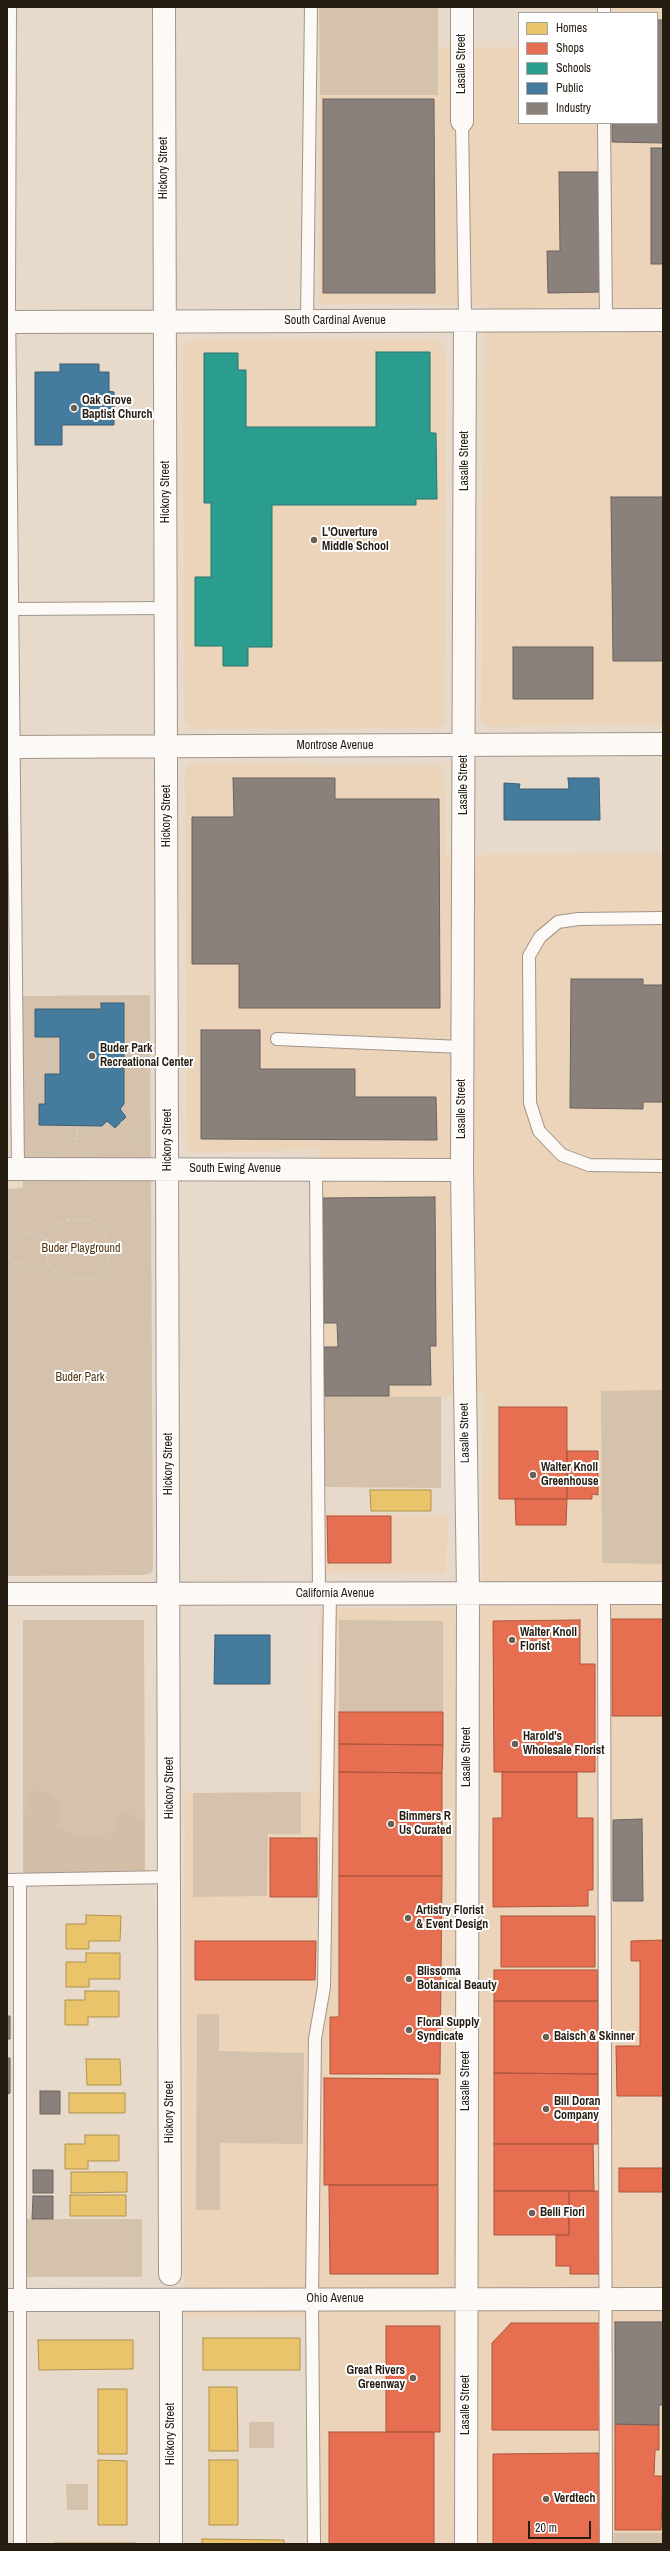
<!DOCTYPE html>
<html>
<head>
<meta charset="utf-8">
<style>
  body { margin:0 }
  #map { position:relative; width:670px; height:2551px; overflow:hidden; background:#e8dacb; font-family:"Archivo Narrow",sans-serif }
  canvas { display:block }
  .frame { position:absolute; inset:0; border:8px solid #261d12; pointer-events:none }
  .legend { position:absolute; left:518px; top:12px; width:140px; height:112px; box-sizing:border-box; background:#fff; border:1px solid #a8a5a0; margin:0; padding:5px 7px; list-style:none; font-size:12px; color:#261d12 }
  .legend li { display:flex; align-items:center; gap:8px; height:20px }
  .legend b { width:20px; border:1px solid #a8a5a0 }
  .scale { position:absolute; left:528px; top:2521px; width:63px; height:18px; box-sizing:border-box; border:2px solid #261d12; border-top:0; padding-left:5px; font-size:12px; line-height:14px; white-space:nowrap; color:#261d12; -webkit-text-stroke:3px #fff; paint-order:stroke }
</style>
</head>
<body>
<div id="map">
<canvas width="670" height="2551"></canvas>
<div class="frame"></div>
<ul class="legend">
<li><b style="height:11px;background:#e9c46a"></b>Homes</li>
<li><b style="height:11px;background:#e76f51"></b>Shops</li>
<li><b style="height:11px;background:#2a9d8f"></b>Schools</li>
<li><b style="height:11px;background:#457b9d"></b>Public</li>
<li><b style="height:11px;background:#8a817c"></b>Industry</li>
</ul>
<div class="scale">20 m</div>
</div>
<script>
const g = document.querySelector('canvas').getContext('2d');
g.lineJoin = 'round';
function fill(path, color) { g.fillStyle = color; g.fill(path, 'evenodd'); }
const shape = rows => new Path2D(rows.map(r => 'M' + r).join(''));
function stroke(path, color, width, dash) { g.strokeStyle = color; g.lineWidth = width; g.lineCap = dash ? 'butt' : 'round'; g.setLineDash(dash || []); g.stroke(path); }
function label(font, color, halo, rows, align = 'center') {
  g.font = font + ' "Archivo Narrow",sans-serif'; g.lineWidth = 4; g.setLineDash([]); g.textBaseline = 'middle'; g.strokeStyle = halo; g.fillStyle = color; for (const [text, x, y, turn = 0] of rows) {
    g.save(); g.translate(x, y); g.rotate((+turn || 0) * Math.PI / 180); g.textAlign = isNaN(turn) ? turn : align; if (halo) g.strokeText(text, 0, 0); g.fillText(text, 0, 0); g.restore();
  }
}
fill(shape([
  [607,7,663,7,663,725,487,727,481,721,484,306,319,303,320,47,519,47,519,123,657,123,657,13,607,13],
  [196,339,436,340,444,346,446,359,445,722,439,728,190,729,184,722,183,349,187,342],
  [190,764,436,765,443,769,445,780,446,855,663,853,663,2544,310,2544,307,2316,184,2316,185,1793,317,1792,319,1608,482,1609,483,1392,441,1397,323,1396,320,1150,198,1152,191,1152,187,1148,185,770],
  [324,1514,448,1515,446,1570,440,1573,325,1573]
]), '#ebd4ba');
fill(shape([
  [319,7,438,7,438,95,320,95],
  [150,995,153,1569,151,1573,143,1575,7,1576,7,1189,23,1188,22,996],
  [663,1390,663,1564,602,1563,601,1391],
  [323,1396,441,1397,441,1488,322,1487],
  [23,1620,144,1620,145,1823,132,1813,115,1828,97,1838,75,1834,59,1825,59,1804,50,1793,27,1799,23,1817],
  [339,1620,443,1621,443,1712,339,1712],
  [301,1792,301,1834,268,1834,267,1896,193,1897,193,1793],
  [197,2014,219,2014,219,2051,304,2053,303,2144,220,2143,220,2210,196,2210],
  [26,2219,142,2219,142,2277,26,2277],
  [249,2422,274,2422,274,2448,249,2448],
  [66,2484,88,2484,88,2510,67,2510],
  [614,2533,663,2533,663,2544,614,2544]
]), '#d5c2ac');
fill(shape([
  [36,1789,50,1793,60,1804,59,1825,75,1834,97,1838,115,1828,121,1814,132,1813,145,1823,145,1873,23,1875,23,1817,27,1799]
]), '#d3bea7');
const homes = shape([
  [370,1490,431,1490,431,1511,371,1511,370,1490],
  [86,1915,121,1916,120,1941,89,1941,89,1949,66,1949,66,1924,86,1924,86,1915],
  [86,1953,120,1953,120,1979,89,1979,89,1987,66,1987,66,1962,86,1962,86,1953],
  [85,1991,119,1991,119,2017,88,2017,88,2025,65,2025,65,2000,85,2000,85,1991],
  [86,2059,120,2059,121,2085,87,2085,86,2059],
  [69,2093,125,2093,125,2113,69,2113,69,2093],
  [85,2135,119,2135,119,2161,88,2161,88,2169,65,2169,65,2144,85,2144,85,2135],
  [71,2172,127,2172,127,2192,71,2193,71,2172],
  [70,2195,126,2195,126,2216,70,2216,70,2195],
  [203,2338,300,2338,300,2370,203,2370,203,2338],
  [38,2340,133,2340,133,2369,39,2370,38,2340],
  [209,2387,237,2387,238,2451,209,2451,209,2387],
  [98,2389,127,2389,127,2454,98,2454,98,2389],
  [98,2460,127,2461,127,2525,98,2525,98,2460],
  [209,2460,238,2460,238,2525,209,2525,209,2460],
  [202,2539,284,2540,284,2544,202,2544,202,2539],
  [55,2543,136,2543,136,2544,55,2544,55,2543]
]);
fill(homes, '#e9c46a');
stroke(homes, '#ae9250', 1);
const shops = shape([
  [499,1407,567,1407,567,1499,499,1499,499,1407],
  [567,1451,598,1451,598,1495,592,1494,592,1499,567,1499,567,1451],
  [515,1499,567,1499,566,1525,516,1525,515,1499],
  [327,1516,391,1516,391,1563,328,1563,327,1516],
  [612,1619,663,1619,663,1716,612,1716,612,1619],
  [580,1620,580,1664,595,1664,595,1772,494,1772,493,1621,580,1620],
  [339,1712,443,1712,443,1745,339,1744,339,1712],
  [339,1744,443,1745,442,1773,339,1772,339,1744],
  [339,1772,442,1773,442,1876,339,1876,339,1772],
  [502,1772,577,1772,577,1818,593,1818,593,1890,588,1890,588,1906,493,1907,493,1818,502,1818,502,1772],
  [270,1838,317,1838,317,1897,270,1897,270,1838],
  [339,1876,442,1876,440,2074,330,2074,330,2017,339,2017,339,1876],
  [501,1916,595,1916,595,1967,501,1967,501,1916],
  [663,1940,663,2096,617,2096,616,2046,640,2046,640,1961,631,1961,631,1941,663,1940],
  [195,1941,316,1941,315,1980,195,1980,195,1941],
  [494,1970,598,1970,598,2001,494,2001,494,1970],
  [494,2001,598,2001,598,2074,494,2073,494,2001],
  [494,2073,598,2074,598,2144,494,2144,494,2073],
  [324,2078,438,2079,438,2185,324,2185,324,2078],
  [494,2144,593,2144,594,2191,494,2191,494,2144],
  [619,2168,663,2168,663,2192,619,2192,619,2168],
  [329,2185,438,2185,438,2274,330,2274,329,2185],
  [494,2191,569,2191,569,2235,494,2235,494,2191],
  [569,2191,599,2191,599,2274,570,2274,570,2266,556,2266,556,2235,569,2235,569,2191],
  [511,2323,600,2323,600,2430,492,2430,492,2343,511,2323],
  [386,2326,440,2326,440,2432,386,2432,386,2326],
  [615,2424,659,2425,659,2450,655,2450,654,2476,663,2476,661,2530,615,2530,615,2424],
  [329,2432,434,2432,434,2544,329,2544,329,2432],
  [599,2453,600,2544,493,2544,493,2454,599,2453]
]);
fill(shops, '#e76f51');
stroke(shops, '#ad563e', 1);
const schools = shape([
  [376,352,430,352,430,433,436,433,437,499,416,499,416,505,272,505,272,647,248,647,248,666,223,666,223,646,195,646,195,577,211,577,211,503,204,503,204,353,238,353,238,370,246,370,246,427,376,427,376,352]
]);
fill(schools, '#2a9d8f');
stroke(schools, '#29776a', 1);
const public = shape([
  [60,364,99,364,99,372,109,372,109,391,114,392,114,425,62,425,62,445,35,445,35,372,60,372,60,364],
  [568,778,599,778,600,820,504,820,504,783,520,784,519,789,569,789,568,778],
  [101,1003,124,1003,124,1104,120,1109,126,1117,115,1128,107,1121,102,1126,39,1125,39,1104,45,1104,45,1074,60,1074,60,1037,35,1037,35,1009,101,1009,101,1003],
  [215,1635,270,1635,270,1684,214,1684,215,1635]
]);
fill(public, '#457b9d');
stroke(public, '#3c5f73', 1);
const industry = shape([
  [657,20,663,20,663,143,612,142,612,123,657,123,657,20],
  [323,99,434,99,435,293,323,293,323,99],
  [651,148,663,148,663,264,651,264,651,148],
  [559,172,598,172,599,292,548,293,547,251,560,251,559,172],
  [611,497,663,497,663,661,613,661,611,497],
  [513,647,593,647,593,699,513,699,513,647],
  [233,778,335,778,335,799,439,799,440,1008,239,1008,239,964,192,964,192,817,234,817,233,778],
  [571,979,643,979,643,985,663,985,663,1102,643,1102,643,1109,570,1108,571,979],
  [201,1030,260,1030,260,1069,355,1069,355,1097,436,1097,437,1140,201,1139,201,1030],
  [435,1197,436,1346,430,1346,431,1385,389,1385,389,1396,325,1396,324,1347,338,1347,337,1323,324,1323,323,1198,435,1197],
  [642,1819,643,1901,613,1901,613,1820,642,1819],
  [7,2016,10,2016,10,2039,7,2039,7,2016],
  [7,2058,10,2058,10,2093,8,2094,7,2058],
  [40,2091,60,2091,60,2114,40,2114,40,2091],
  [33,2170,53,2170,53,2193,33,2193,33,2170],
  [33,2196,53,2196,53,2219,32,2219,33,2196],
  [615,2322,663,2322,663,2405,659,2405,659,2425,615,2424,615,2322]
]);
fill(industry, '#8a817c');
stroke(industry, '#6c635c', 1);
const lane = shape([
  [10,7,9,302,18,1169],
  [604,7,604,13],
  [462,121,465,322],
  [604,123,606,321],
  [307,321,311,7],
  [12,609,166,608],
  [663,918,578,919,558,922,540,937,529,956,530,1103,539,1131,562,1155,589,1165,663,1166],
  [277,1039,462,1047],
  [316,1169,319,1594],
  [604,1594,606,2544],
  [7,1880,170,1877],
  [20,1881,20,2544],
  [314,2544,312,2299,315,2039,324,1987,330,1594]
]);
const street = shape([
  [164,7,170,2274],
  [462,121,462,7],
  [7,322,663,320],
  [465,322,462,1170,468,1593,466,2544],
  [7,747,663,744],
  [7,1169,462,1170],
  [7,1594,663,1593],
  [7,2300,663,2299],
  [171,2300,171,2544]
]);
stroke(lane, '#a1968b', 14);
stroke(street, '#a1968b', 24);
stroke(shape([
  [32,770,145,772],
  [121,1122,145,1146],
  [77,1148,77,1128,106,1128,110,1124],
  [68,1220,92,1220,104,1229,109,1251,108,1266,101,1276,91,1279,74,1279,61,1276,50,1267,47,1260,47,1239,60,1223,68,1220],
  [7,1237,18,1232,26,1232,47,1239],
  [7,1253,11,1259,29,1267,50,1267]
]), '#d5d2cd', 2.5, [1, 3]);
stroke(lane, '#fcf9f7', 12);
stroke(street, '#fcf9f7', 22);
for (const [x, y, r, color] of [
  [74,408,4,"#6a5f53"],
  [314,540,4,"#6a5f53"],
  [92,1056,4,"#6a5f53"],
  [533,1475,4,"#6a5f53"],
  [512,1640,4,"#6a5f53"],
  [515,1744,4,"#6a5f53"],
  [391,1824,4,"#6a5f53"],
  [408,1918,4,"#6a5f53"],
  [409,1979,4,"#6a5f53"],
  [409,2030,4,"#6a5f53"],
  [546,2037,4,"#6a5f53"],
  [546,2109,4,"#6a5f53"],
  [532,2213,4,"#6a5f53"],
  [413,2378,4,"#6a5f53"],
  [546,2499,4,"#6a5f53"]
]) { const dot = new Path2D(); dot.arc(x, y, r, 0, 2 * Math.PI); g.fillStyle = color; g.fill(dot); stroke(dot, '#fff', 1.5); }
label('12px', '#261d12', '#fff', [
  ["Lasalle Street",462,64,-90],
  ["Hickory Street",164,168,-90],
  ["South Cardinal Avenue",335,321],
  ["Lasalle Street",465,461,-90],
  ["Hickory Street",166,492,-90],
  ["Montrose Avenue",335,746],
  ["Lasalle Street",464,785,-90],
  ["Hickory Street",167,816,-90],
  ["Lasalle Street",462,1109,-90],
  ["Hickory Street",168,1140,-90],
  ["South Ewing Avenue",235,1169],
  ["Lasalle Street",465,1433,-91],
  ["Hickory Street",169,1464,-90],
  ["California Avenue",335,1594],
  ["Lasalle Street",467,1757,-90],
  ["Hickory Street",170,1788,-90],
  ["Lasalle Street",466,2081,-90],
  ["Hickory Street",170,2112,-90],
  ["Ohio Avenue",335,2299],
  ["Lasalle Street",466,2405,-90],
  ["Hickory Street",171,2434,-90]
]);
label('bold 12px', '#261d12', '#fff', [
  ["Oak Grove",82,401],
  ["Baptist Church",82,415],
  ["L'Ouverture",322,533],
  ["Middle School",322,547],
  ["Buder Park",100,1049],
  ["Recreational Center",100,1063],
  ["Walter Knoll",541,1468],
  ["Greenhouse",541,1482],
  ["Walter Knoll",520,1633],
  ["Florist",520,1647],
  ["Harold's",523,1737],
  ["Wholesale Florist",523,1751],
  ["Bimmers R",399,1817],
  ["Us Curated",399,1831],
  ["Artistry Florist",416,1911],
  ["& Event Design",416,1925],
  ["Blissoma",417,1972],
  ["Botanical Beauty",417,1986],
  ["Floral Supply",417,2023],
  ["Syndicate",417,2037],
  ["Baisch & Skinner",554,2037],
  ["Bill Doran",554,2102],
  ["Company",554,2116],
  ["Belli Fiori",540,2213],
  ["Great Rivers",405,2371,"right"],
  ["Greenway",405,2385,"right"],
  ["Verdtech",554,2499]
], 'left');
label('12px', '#533712', '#fff', [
  ["Buder Playground",81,1249],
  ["Buder Park",80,1378]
]);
</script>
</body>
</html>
